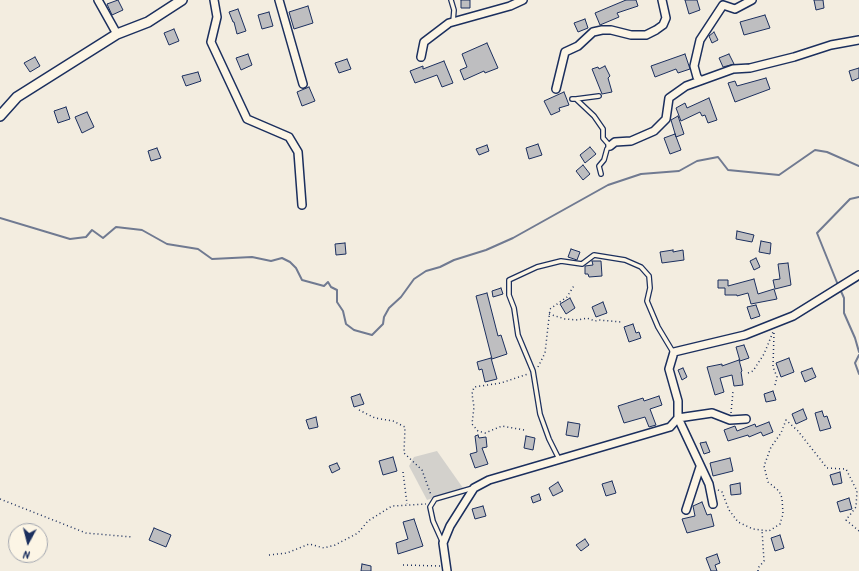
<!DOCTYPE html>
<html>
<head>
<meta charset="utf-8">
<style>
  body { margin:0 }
  #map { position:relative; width:859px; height:571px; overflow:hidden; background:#f3ede0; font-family:Kalam,sans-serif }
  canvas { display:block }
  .north { position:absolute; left:8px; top:523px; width:40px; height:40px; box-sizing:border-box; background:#fcf5e5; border:1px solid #a2a6af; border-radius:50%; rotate:187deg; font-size:11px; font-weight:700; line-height:16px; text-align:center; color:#1b2f5e }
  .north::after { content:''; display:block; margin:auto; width:14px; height:18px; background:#1b2f5e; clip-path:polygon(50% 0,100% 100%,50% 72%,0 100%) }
</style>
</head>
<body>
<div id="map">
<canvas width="859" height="571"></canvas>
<div class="north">N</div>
</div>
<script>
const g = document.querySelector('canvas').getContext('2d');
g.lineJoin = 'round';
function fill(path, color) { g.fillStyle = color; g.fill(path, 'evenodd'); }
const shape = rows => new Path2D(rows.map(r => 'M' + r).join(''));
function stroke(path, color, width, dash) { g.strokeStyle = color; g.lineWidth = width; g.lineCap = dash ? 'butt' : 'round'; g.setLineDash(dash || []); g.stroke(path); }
fill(shape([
  [437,451,463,488,427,500,409,466,414,457]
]), '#d3d1cc');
stroke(shape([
  [0,218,70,239,86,237,92,230,103,238,116,227,142,230,167,244,198,249,212,259,252,257,271,261,282,258,290,262,296,268,302,280,324,286,328,282,331,287,337,290,337,302,343,311,346,324,354,330,372,335,383,324,384,317,389,308,401,297,414,279,426,271,440,267,454,260,486,250,513,238,608,185,641,174,679,171,697,161,718,157,728,170,779,175,815,150,827,152,859,166],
  [838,285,817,233,850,199,859,197],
  [840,289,844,298,844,313,855,338,859,352],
  [859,355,855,363,859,374]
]), '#707a91', 2);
const building = shape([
  [118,0,123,10,112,15,107,4,118,0],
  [461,0,470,0,470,8,461,8,461,0],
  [626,0,636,0,638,6,617,13,619,17,600,25,595,13,626,0],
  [685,0,697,0,700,10,689,14,685,0],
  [814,0,823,0,824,8,816,10,814,0],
  [308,6,313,23,294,29,289,12,308,6],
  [238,9,246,31,237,34,234,22,233,22,229,12,238,9],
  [269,12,273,26,262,29,258,15,269,12],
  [765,15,770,28,744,35,740,22,765,15],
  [585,19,588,28,578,32,574,23,585,19],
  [174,29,179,41,169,45,164,33,174,29],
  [714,32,718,40,712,43,709,36,714,32],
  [487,43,498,68,485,73,484,71,464,80,460,70,467,67,462,54,487,43],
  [248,54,252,65,241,70,236,58,248,54],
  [685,54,690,69,678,73,676,69,655,77,651,66,685,54],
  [729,54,734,64,723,67,719,58,729,54],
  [35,57,40,66,30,72,24,63,35,57],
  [347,59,351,69,339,73,335,63,347,59],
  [444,61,453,83,442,87,437,75,415,83,410,71,423,66,423,69,444,61],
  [605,66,610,76,608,78,612,92,602,94,592,69,598,67,599,69,605,66],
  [859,68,859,78,852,81,849,71,859,68],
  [198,72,201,81,186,86,182,76,198,72],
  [766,78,770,89,735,102,728,83,735,81,737,86,766,78],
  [309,87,315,101,302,106,297,92,309,87],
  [564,92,569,105,559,108,560,111,551,115,544,101,564,92],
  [709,98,717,120,708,123,705,115,702,116,700,112,681,121,676,108,685,103,687,108,709,98],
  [66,107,70,119,58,123,54,111,66,107],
  [87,112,94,127,82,133,75,117,87,112],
  [678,116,684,134,676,137,671,120,678,116],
  [675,134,681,150,670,154,664,138,675,134],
  [538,144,542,155,529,159,526,148,538,144],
  [487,145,489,151,479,155,476,149,487,145],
  [590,147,596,154,585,163,580,155,590,147],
  [157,148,161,158,151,161,148,151,157,148],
  [583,165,590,174,583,180,576,171,583,165],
  [737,231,754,235,752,242,736,239,737,231],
  [761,241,771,243,770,254,759,252,761,241],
  [345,243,346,254,336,255,335,244,345,243],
  [571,249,580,252,577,260,568,257,571,249],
  [673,250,673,252,683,250,684,260,662,263,660,252,673,250],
  [756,258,760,267,754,270,750,261,756,258],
  [592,261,601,261,602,276,589,277,588,274,585,274,585,266,593,265,592,261],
  [788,263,791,285,775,289,773,280,780,279,778,264,788,263],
  [754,279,758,294,774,289,777,299,751,304,748,293,737,296,737,295,725,295,725,288,718,288,718,280,728,280,728,286,754,279],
  [501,288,503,294,493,297,492,291,501,288],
  [487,293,498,336,501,335,507,354,492,359,476,296,487,293],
  [570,298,575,308,566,314,560,304,570,298],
  [603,302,607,313,596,317,592,307,603,302],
  [756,305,760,316,751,319,747,307,756,305],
  [633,324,636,333,639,332,641,338,629,342,624,327,633,324],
  [744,345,749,358,740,361,736,347,744,345],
  [491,358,497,379,485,382,482,369,479,370,477,362,491,358],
  [789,358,794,372,781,377,776,363,789,358],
  [739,360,742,371,741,372,743,385,734,386,732,375,720,378,724,392,715,395,707,367,722,364,722,366,739,360],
  [683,368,687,377,682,380,678,370,683,368],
  [812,368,816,377,805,382,801,372,812,368],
  [773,391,776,400,766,402,764,394,773,391],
  [360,394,364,404,354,407,351,397,360,394],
  [659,396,662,405,650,409,656,425,649,427,645,417,624,423,618,406,643,398,644,401,659,396],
  [803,409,807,419,796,424,792,414,803,409],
  [822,411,824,417,827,416,831,428,820,431,815,413,822,411],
  [316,417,318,427,309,429,306,420,316,417],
  [568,422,580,424,578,437,566,435,568,422],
  [769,422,773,432,763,436,761,432,749,437,748,435,728,441,724,430,735,426,737,431,755,424,756,427,769,422],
  [478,435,479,438,486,437,487,447,482,448,488,464,475,468,470,454,477,452,475,436,478,435],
  [526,436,535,438,533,450,524,448,526,436],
  [706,442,710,452,704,454,700,443,706,442],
  [393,457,397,471,383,475,379,461,393,457],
  [730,458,733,471,713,476,710,463,730,458],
  [337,463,340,469,332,473,329,466,337,463],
  [840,472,842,483,833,485,830,475,840,472],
  [612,481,616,493,606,496,602,484,612,481],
  [558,482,563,491,553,496,549,488,558,482],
  [740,483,741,494,731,495,730,485,740,483],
  [539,494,541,500,533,503,531,497,539,494],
  [849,498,852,509,840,512,837,502,849,498],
  [702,502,707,515,711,514,714,526,687,533,682,519,695,516,693,506,702,502],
  [483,506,486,516,475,519,472,509,483,506],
  [414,519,423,546,398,554,396,543,408,539,403,522,414,519],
  [154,528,171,535,166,547,149,540,154,528],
  [780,535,784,548,775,551,771,538,780,535],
  [585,539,589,545,581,551,576,545,585,539],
  [717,554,720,563,715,565,717,571,711,571,706,558,717,554],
  [362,564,371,566,371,571,361,571,362,564]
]);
fill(building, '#bebec0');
stroke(building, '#1b2f5e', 1);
const service = shape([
  [451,0,454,10,453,22],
  [572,99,576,99,594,116,603,129,603,138,610,146,607,149,604,160,599,166,601,174],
  [576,99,599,96],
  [559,459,549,439,540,414,533,371,518,335,514,308,509,295,509,280,537,267,561,261,582,264,594,255,625,260,641,267,649,276,650,288,647,301,658,327,673,352],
  [442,541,433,521,430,507,435,499,473,488]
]);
const minor = shape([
  [98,0,117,34],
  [214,0,217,17,211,42,247,119,289,137,298,152,302,205],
  [279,0,303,84],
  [421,57,424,42,449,23,510,6,523,0],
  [700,80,697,77,694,66,700,40,723,5,735,9,752,0],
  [556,89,565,52,578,46,593,32,602,30,611,30,631,35,646,35,656,30,663,25,666,18,662,0],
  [610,146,615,142,631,141,654,131,666,119,669,98,686,86,733,69,750,68,794,57,831,45,859,40],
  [713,504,709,484,678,418,712,413,730,420,746,419],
  [686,510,700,467],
  [447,571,443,543,450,526,474,488,489,480,670,427,678,418,678,401,669,369,674,352,745,335,793,316,859,275]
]);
const tertiary = shape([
  [0,116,17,97,117,34,148,22,182,0]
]);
stroke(service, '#1b2f5e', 6);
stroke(minor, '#1b2f5e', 10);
stroke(tertiary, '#1b2f5e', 12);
stroke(shape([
  [549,314,565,319,578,320,587,318,595,321,599,320,621,322],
  [774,333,773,367,777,377,775,385],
  [538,367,545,353,550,309,567,297,575,284],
  [748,373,753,371,764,354,773,332],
  [359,410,375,418,393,421,405,427,404,453,422,470,431,495],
  [731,413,733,391],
  [524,430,502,426,485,433,478,431,472,424,474,407,472,394,474,387,501,383,528,374],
  [403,472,407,504],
  [718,490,722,492,729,510,738,522,753,529,769,531,780,524,783,514,782,498,779,491,768,482,764,466,771,447,781,433,786,420,798,431,827,468,846,469,857,491,856,507,846,520,859,531],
  [0,499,86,533,132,537],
  [269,555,287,553,309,544,324,548,335,545,358,533,368,521,392,506,426,504],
  [403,565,440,566],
  [758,571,758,568,764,561,762,530]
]), '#1b2f5e', 1.5, [1, 3]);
stroke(service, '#fcf5e5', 3.5);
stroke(minor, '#fcf5e5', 7);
stroke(tertiary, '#fcf5e5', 9);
</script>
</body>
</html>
